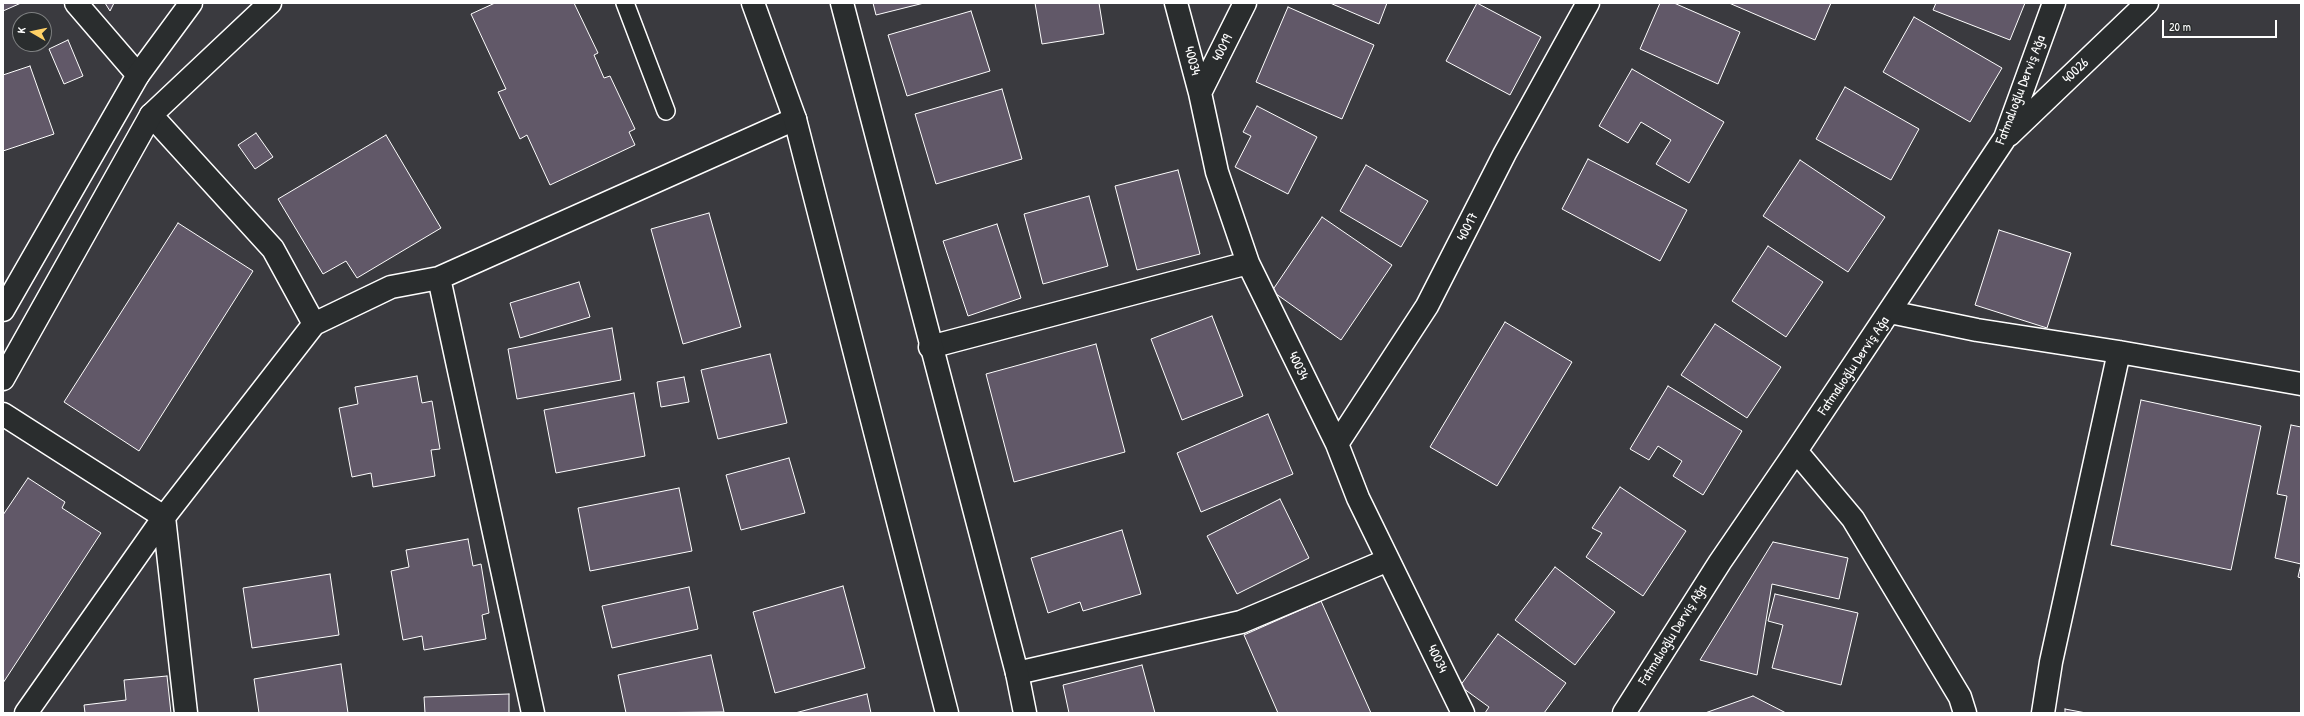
<!DOCTYPE html>
<html>
<head>
<meta charset="utf-8">
<style>
  body { margin:0 }
  #map { position:relative; width:2304px; height:716px; overflow:hidden; background:#3a3a3f; font-family:"Patrick Hand",sans-serif }
  canvas { display:block }
  .frame { position:absolute; inset:0; border:4px solid #fff; pointer-events:none }
  .north { position:absolute; left:12px; top:12px; width:40px; height:40px; box-sizing:border-box; background:#2a2d2e; border:1px solid #7f8182; border-radius:50%; rotate:279deg; font-size:11px; font-weight:700; line-height:16px; text-align:center; color:#fff }
  .north::after { content:''; display:block; margin:auto; width:14px; height:18px; background:#ffd166; clip-path:polygon(50% 0,100% 100%,50% 72%,0 100%) }
  .scale { position:absolute; left:2162px; top:20px; width:115px; height:18px; box-sizing:border-box; border:2px solid #fff; border-top:0; padding-left:5px; font-size:12px; line-height:14px; white-space:nowrap; color:#fff; -webkit-text-stroke:3px #2a2d2e; paint-order:stroke }
</style>
</head>
<body>
<div id="map">
<canvas width="2304" height="716"></canvas>
<div class="frame"></div>
<div class="north">K</div>
<div class="scale">20 m</div>
</div>
<script>
const g = document.querySelector('canvas').getContext('2d');
g.lineJoin = 'round';
function fill(path, color) { g.fillStyle = color; g.fill(path, 'evenodd'); }
const shape = rows => new Path2D(rows.map(r => 'M' + r).join(''));
function stroke(path, color, width, dash) { g.strokeStyle = color; g.lineWidth = width; g.lineCap = dash ? 'butt' : 'round'; g.setLineDash(dash || []); g.stroke(path); }
function label(font, color, halo, rows, align = 'center') {
  g.font = font + ' "Patrick Hand",sans-serif'; g.lineWidth = 4; g.setLineDash([]); g.textBaseline = 'middle'; g.strokeStyle = halo; g.fillStyle = color; for (const [text, x, y, turn = 0] of rows) {
    g.save(); g.translate(x, y); g.rotate((+turn || 0) * Math.PI / 180); g.textAlign = isNaN(turn) ? turn : align; if (halo) g.strokeText(text, 0, 0); g.fillText(text, 0, 0); g.restore();
  }
}
const building = shape([
  [3,3,21,3,3,11,3,3],
  [105,3,114,3,110,11,105,3],
  [495,3,574,3,598,53,594,55,604,78,610,76,635,129,629,132,635,145,550,185,527,135,520,139,498,92,506,89,471,14,495,3],
  [873,3,924,3,876,15,873,3],
  [1035,3,1099,3,1104,34,1042,44,1035,3],
  [1330,3,1387,3,1379,24,1330,3],
  [1477,3,1541,37,1510,95,1446,61,1477,3],
  [1660,3,1674,3,1740,32,1718,84,1640,49,1660,3],
  [1729,3,1831,3,1815,40,1729,3],
  [1936,3,2025,3,2010,40,1933,10,1936,3],
  [1288,7,1374,45,1342,119,1256,82,1288,7],
  [971,11,990,71,907,96,888,35,971,11],
  [1914,17,2002,68,1970,122,1883,72,1914,17],
  [68,40,83,76,64,84,49,49,68,40],
  [30,66,54,134,3,151,3,75,30,66],
  [1632,69,1724,122,1689,183,1656,164,1671,140,1641,122,1628,143,1599,126,1632,69],
  [1845,87,1919,129,1891,180,1816,139,1845,87],
  [1002,89,1022,159,936,184,915,114,1002,89],
  [1257,106,1317,137,1288,194,1235,167,1251,136,1243,132,1257,106],
  [256,133,273,157,255,169,238,145,256,133],
  [386,135,441,228,357,278,346,261,323,274,278,199,386,135],
  [1588,159,1687,210,1660,261,1562,209,1588,159],
  [1800,160,1885,217,1848,272,1763,216,1800,160],
  [1366,165,1428,201,1401,247,1340,211,1366,165],
  [1178,170,1200,254,1137,270,1115,186,1178,170],
  [1089,196,1108,266,1043,284,1024,214,1089,196],
  [709,213,741,327,683,344,651,229,709,213],
  [1322,217,1392,265,1341,340,1272,291,1322,217],
  [178,223,253,271,139,451,64,402,178,223],
  [997,224,1021,298,968,316,943,241,997,224],
  [1999,230,2071,253,2047,328,1975,305,1999,230],
  [1768,246,1823,282,1786,337,1732,301,1768,246],
  [579,282,590,317,520,338,510,303,579,282],
  [1212,316,1243,396,1182,420,1151,339,1212,316],
  [1505,322,1572,362,1497,486,1430,447,1505,322],
  [1715,324,1781,367,1747,418,1681,375,1715,324],
  [612,328,621,380,517,399,508,349,612,328],
  [1096,344,1125,452,1014,482,986,374,1096,344],
  [770,354,787,423,718,439,701,370,770,354],
  [417,376,422,403,432,401,440,449,431,450,435,476,373,487,371,473,352,477,339,408,358,404,355,387,417,376],
  [684,377,689,402,661,407,657,382,684,377],
  [1668,386,1742,431,1703,495,1673,476,1682,461,1658,446,1649,460,1630,449,1668,386],
  [634,393,645,456,556,473,544,410,634,393],
  [2141,400,2261,426,2231,570,2111,545,2141,400],
  [1268,414,1293,474,1201,512,1177,453,1268,414],
  [2291,425,2301,427,2301,578,2298,577,2301,564,2275,558,2287,496,2277,494,2291,425],
  [789,458,805,513,741,530,726,475,789,458],
  [28,478,65,502,62,508,101,533,3,683,3,515,28,478],
  [1620,487,1686,531,1643,596,1586,557,1602,533,1592,528,1620,487],
  [679,488,692,551,590,571,578,508,679,488],
  [1280,499,1309,558,1237,594,1207,536,1280,499],
  [1122,530,1141,594,1083,611,1080,602,1048,613,1031,558,1122,530],
  [468,539,473,566,481,564,489,613,482,615,486,639,424,650,422,636,403,640,391,571,409,567,406,550,468,539],
  [1773,542,1848,558,1839,599,1772,584,1757,675,1700,660,1773,542],
  [1555,567,1615,612,1575,665,1515,620,1555,567],
  [330,574,339,635,252,648,243,588,330,574],
  [843,586,865,668,775,693,753,612,843,586],
  [689,587,698,629,612,648,602,606,689,587],
  [1775,594,1858,613,1841,685,1772,668,1783,625,1768,621,1775,594],
  [1321,601,1371,713,1278,713,1244,635,1321,601],
  [1498,634,1566,683,1544,713,1485,713,1489,707,1460,686,1498,634],
  [711,655,724,712,626,713,618,675,711,655],
  [341,664,348,713,259,713,254,679,341,664],
  [1142,665,1155,713,1069,713,1063,685,1142,665],
  [167,676,171,713,85,713,84,705,126,700,124,680,167,676],
  [509,694,509,713,425,713,424,697,509,694],
  [867,694,871,713,795,713,867,694],
  [1753,696,1786,713,1705,713,1753,696],
  [2065,709,2086,713,2065,713,2065,709]
]);
fill(building, '#615868');
stroke(building, '#fff', 1);
const lane = shape([
  [625,3,666,111]
]);
const street = shape([
  [76,3,138,75],
  [1176,3,1200,93,1217,172,1248,263,1337,444,1358,498,1463,713],
  [1200,93,1245,3],
  [151,115,273,249,314,324],
  [2009,135,2147,3],
  [439,278,533,713],
  [1890,312,1977,330,2119,352,2301,384],
  [930,347,1248,263],
  [3,414,164,517,186,713],
  [1337,444,1427,306,1505,153,1588,3],
  [1796,451,1853,519,1960,697,1965,713],
  [1017,673,1241,622,1388,560],
  [26,713,164,517,314,324,391,287,439,278,795,119],
  [1624,713,1720,562,1796,451,2005,138,2054,3],
  [2043,713,2051,662,2119,352]
]);
const secondary = shape([
  [753,3,795,119,947,713],
  [842,3,1017,673,1025,713],
  [3,310,138,75,191,3],
  [3,379,151,115,270,3]
]);
stroke(lane, '#fff', 20);
stroke(street, '#fff', 25);
stroke(secondary, '#fff', 25);
stroke(lane, '#2a2d2e', 17);
stroke(street, '#2a2d2e', 22);
stroke(secondary, '#2a2d2e', 22);
label('14px', '#fff', '#2a2d2e', [
  ["40019",1223,48,-63],
  ["40034",1192,61,75],
  ["40026",2076,71,-44],
  ["Fatmalıoğlu Derviş Ağa",2021,90,-69],
  ["40017",1468,227,-63],
  ["40034",1298,366,64],
  ["Fatmalıoğlu Derviş Ağa",1854,366,-56],
  ["Fatmalıoğlu Derviş Ağa",1673,635,-58],
  ["40034",1437,659,64]
]);
</script>
</body>
</html>
